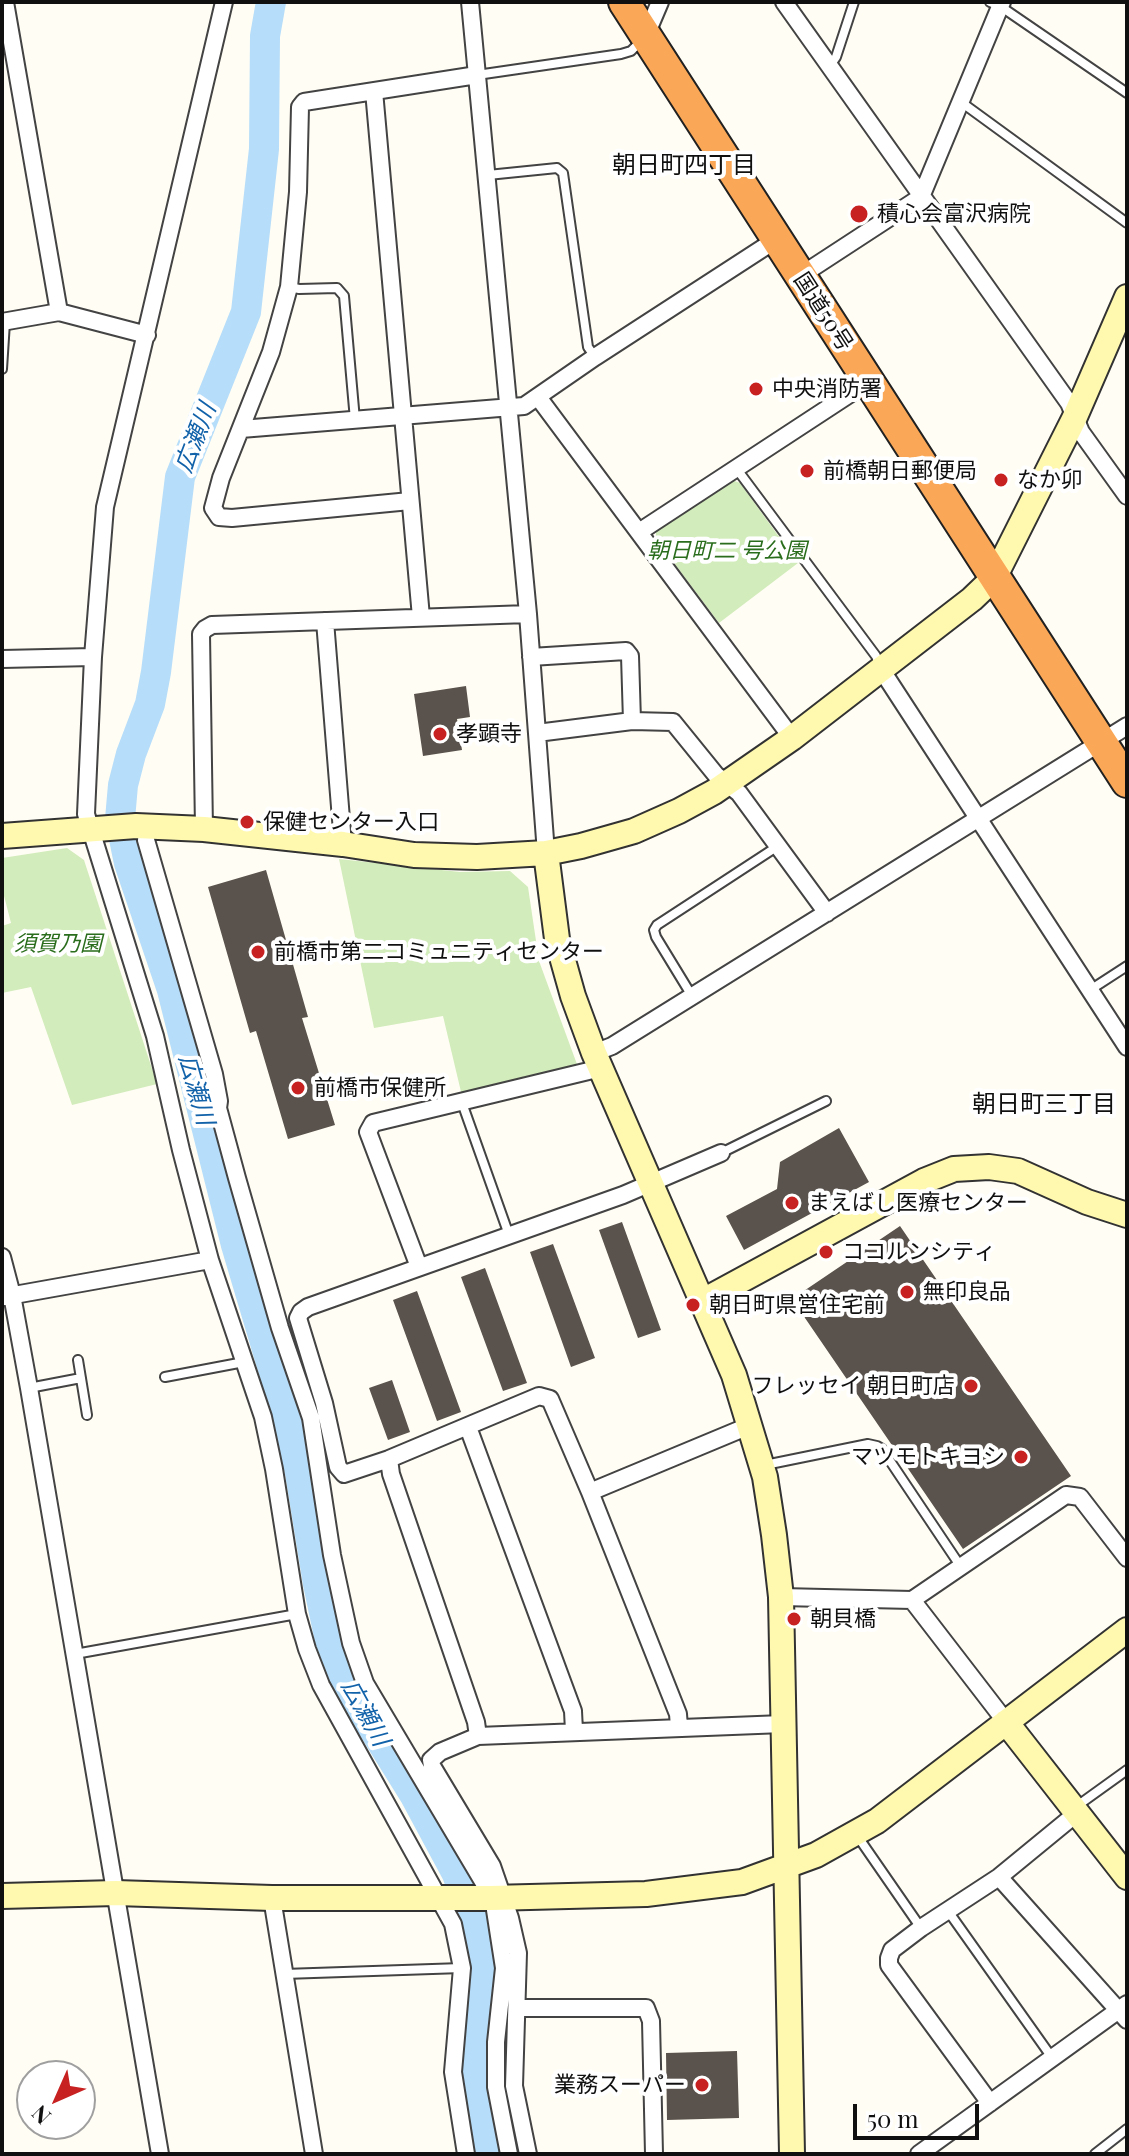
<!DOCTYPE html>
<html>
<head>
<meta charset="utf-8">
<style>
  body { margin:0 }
  #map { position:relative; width:1129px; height:2156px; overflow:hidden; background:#fffdf4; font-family:"Playfair Display",serif }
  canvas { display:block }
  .frame { position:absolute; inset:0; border:4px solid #101010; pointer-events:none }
  .north { position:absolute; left:16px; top:2060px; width:80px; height:80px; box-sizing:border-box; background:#fff; border:2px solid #9f9f9f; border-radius:50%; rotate:225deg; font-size:22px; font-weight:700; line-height:32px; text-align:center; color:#101010 }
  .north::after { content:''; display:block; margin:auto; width:28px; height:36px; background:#c82122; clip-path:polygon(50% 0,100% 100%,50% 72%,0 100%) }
  .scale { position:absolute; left:853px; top:2104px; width:126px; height:36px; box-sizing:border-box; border:4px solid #101010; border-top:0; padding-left:10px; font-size:24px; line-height:28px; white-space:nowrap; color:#101010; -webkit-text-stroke:6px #fff; paint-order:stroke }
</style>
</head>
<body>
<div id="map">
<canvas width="1129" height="2156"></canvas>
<div class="frame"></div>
<div class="north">N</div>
<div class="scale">50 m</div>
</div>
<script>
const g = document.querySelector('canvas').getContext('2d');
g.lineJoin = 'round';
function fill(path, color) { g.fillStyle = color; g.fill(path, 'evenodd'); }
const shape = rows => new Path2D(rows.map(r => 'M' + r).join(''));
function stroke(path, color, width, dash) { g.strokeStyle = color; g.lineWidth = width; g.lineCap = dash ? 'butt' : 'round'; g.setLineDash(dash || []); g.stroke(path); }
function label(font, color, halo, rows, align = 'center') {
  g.font = font + ' "Playfair Display","Noto Sans JP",serif'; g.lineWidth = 8; g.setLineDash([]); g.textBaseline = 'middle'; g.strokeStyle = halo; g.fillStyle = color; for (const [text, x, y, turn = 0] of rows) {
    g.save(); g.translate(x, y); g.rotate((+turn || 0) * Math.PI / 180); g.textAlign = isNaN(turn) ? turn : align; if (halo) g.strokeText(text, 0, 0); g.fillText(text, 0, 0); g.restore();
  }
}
fill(shape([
  [729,479,740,483,798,563,719,623,656,539,656,530],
  [67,848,84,860,157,1084,72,1105,31,987,2,993,2,926,11,923,2,888,2,858],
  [339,859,460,872,510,871,528,887,539,961,578,1067,462,1096,443,1016,374,1028]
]), '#d3ecbb');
stroke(shape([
  [271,2,265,36,264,149,246,312,180,477,156,672,150,704,131,754,123,785,120,819,129,863,172,990,236,1245,283,1403,300,1473,318,1584,330,1641,348,1688,414,1794,457,1874,477,1926,483,1959,477,2064,481,2105,490,2154]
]), '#b6ddf9', 30);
fill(shape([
  [466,686,470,717,457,719,462,750,423,756,414,694],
  [266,870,308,1017,302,1018,335,1125,288,1139,256,1031,250,1033,208,887],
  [839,1128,869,1182,744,1250,726,1216,777,1189,780,1162],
  [622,1222,661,1330,638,1338,599,1230],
  [900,1226,1071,1476,963,1549,792,1299],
  [553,1244,595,1358,571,1367,530,1252],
  [485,1268,527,1383,503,1391,461,1277],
  [417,1291,461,1412,437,1421,393,1300],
  [392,1380,410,1432,388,1440,369,1388],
  [737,2051,739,2118,667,2120,666,2053]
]), '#5a524c');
const lane = shape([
  [990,2,1000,6,1127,93],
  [829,67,836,57,854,2],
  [477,75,621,54,631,51,642,40],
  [961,102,1127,223],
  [488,175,557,168,563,173,588,347,595,357],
  [290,287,299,289,337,288,344,296,355,420],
  [2,369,5,322],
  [736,468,876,656,880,667],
  [1090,990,1127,966],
  [692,996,656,937,654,930,657,925,778,846],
  [461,1100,509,1235],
  [721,1153,826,1101],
  [78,1360,87,1415],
  [165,1377,244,1362],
  [29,1388,81,1378],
  [765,1465,868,1444,877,1446,882,1449,961,1567],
  [75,1654,297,1614],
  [1077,1806,1127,1770],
  [856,1834,921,1928],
  [948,1911,1053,2059],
  [284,1974,462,1968],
  [1095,2154,1127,2129]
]);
const street = shape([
  [5,2,59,312],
  [224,2,105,507,93,657,86,814,155,1036,181,1150,210,1260,263,1417,274,1469,297,1614,307,1649,321,1685,453,1924,462,1968,453,2072,466,2154],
  [470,2,528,614],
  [784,2,1069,403,1081,432,1127,496],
  [646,35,660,2],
  [374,91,421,617],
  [800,276,921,197,1002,2],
  [2,322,59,312,147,335],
  [538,397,792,738],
  [241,429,524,406,595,357,777,239],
  [410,501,232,518,219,517,213,508,221,478,271,352,289,287,298,192,300,107,304,102,477,75],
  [639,532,868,382],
  [325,621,343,844],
  [531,657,626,651,630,656,632,721],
  [2,659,93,657],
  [881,669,1127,1047],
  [537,733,632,721,673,722,716,775,739,793,827,913],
  [204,829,201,634,205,629,212,625,528,614,546,853],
  [146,840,214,1074,219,1101,218,1108,237,1178,280,1328,311,1418,332,1555,351,1643,365,1683,485,1885],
  [594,1053,612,1046,1127,726],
  [2,1257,12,1295,29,1388,160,2154],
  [419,1267,368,1132,373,1123,601,1068],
  [3,1297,210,1260],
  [468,1427,573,1711,574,1731],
  [389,1459,391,1474,476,1722,478,1736],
  [590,1492,751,1425],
  [781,1597,912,1600,1006,1722],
  [912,1600,1066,1495,1080,1497,1127,1558],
  [679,1727,678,1714,590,1492,550,1399,539,1396,389,1459,344,1474,338,1467,324,1403,298,1318,301,1312,308,1307,623,1195,721,1153],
  [999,1877,1127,2020],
  [272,1898,314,2154],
  [495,1910,504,1968,496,2042,496,2087,509,2154],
  [517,2008,646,2008,651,2021,654,2154],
  [990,2103,889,1965,889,1958,892,1950,921,1928,999,1877,1077,1813],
  [528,2154,514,2086,518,1953,510,1918,492,1866,432,1766,431,1760,440,1752,478,1736,783,1724],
  [919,2154,1127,2004]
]);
const secondary = shape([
  [2,836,136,826,204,829,343,844,414,855,477,857,546,853,581,846,634,831,679,811,714,792,792,738,972,599,994,578,1074,419,1127,297],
  [546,853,557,939,573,996,594,1053,734,1375,765,1477,774,1535,781,1597,792,2154],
  [703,1301,924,1181,954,1169,989,1167,1018,1171,1087,1202,1127,1215],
  [1006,1722,1127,1877],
  [2,1896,116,1893,272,1898,491,1898,646,1894,742,1882,816,1855,877,1821,1127,1630]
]);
const highway = shape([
  [624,2,1127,782]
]);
stroke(lane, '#434343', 12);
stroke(street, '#434343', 20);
stroke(secondary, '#323232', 28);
stroke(highway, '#212121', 34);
stroke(lane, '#fff', 8);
stroke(street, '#fff', 16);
stroke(secondary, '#fff9af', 24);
stroke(highway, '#faa857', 30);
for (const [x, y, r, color] of [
  [859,214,10,"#c82122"],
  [756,389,8,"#c82122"],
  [807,471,8,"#c82122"],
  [1001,480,8,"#c82122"],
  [440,734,8,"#c82122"],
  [247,822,8,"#c82122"],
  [258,952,8,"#c82122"],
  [298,1088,8,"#c82122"],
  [792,1203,8,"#c82122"],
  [826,1252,8,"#c82122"],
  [907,1292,8,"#c82122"],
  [693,1305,8,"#c82122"],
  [971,1386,8,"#c82122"],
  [1021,1457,8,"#c82122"],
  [794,1619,8,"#c82122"],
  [702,2085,8,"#c82122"]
]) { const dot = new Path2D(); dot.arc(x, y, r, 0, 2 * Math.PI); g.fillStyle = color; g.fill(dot); stroke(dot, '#fff', 3); }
label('22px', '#101010', '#fff', [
  ["積心会富沢病院",877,214],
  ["中央消防署",772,389],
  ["前橋朝日郵便局",823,471],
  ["なか卯",1017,480],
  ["孝顕寺",456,734],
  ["保健センター入口",263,822],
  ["前橋市第二コミュニティセンター",274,952],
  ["前橋市保健所",314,1088],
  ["まえばし医療センター",808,1203],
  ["ココルンシティ",842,1252],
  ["無印良品",923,1292],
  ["朝日町県営住宅前",709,1305],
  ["フレッセイ 朝日町店",955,1386,"right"],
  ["マツモトキヨシ",1005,1457,"right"],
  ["朝貝橋",810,1619],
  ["業務スーパー",686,2085,"right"]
], 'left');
label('22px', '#101010', '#fff', [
  ["国道50号",823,312,57]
]);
label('italic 22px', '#2a6d1c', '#fff', [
  ["朝日町二 号公園",727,551],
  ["須賀乃園",58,944]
]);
label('24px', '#101010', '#fff', [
  ["朝日町四丁目",684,166],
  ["朝日町三丁目",1044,1105]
]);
label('italic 24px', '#1262aa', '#fff', [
  ["広瀬川",196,438,-69],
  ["広瀬川",196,1090,74],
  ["広瀬川",365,1713,61]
]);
</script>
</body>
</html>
